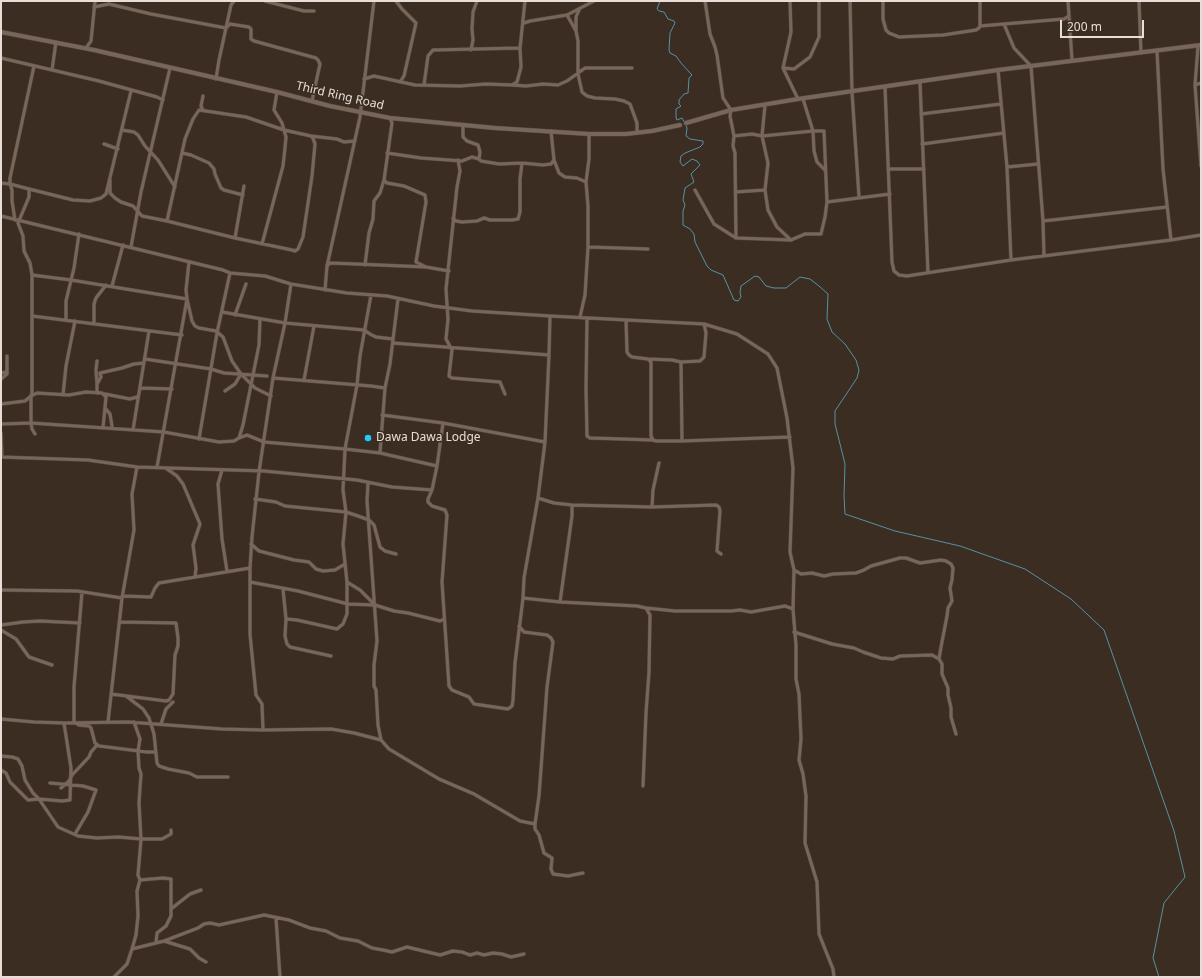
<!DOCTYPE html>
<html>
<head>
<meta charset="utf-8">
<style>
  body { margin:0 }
  #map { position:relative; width:1202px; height:978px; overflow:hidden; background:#3c2d22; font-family:"Noto Sans",sans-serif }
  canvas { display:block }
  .frame { position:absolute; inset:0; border:2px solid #e8ded7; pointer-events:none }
  .scale { position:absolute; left:1060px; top:20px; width:84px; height:18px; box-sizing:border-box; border:2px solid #e8ded7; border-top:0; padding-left:5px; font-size:12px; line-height:14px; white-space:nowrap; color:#e8ded7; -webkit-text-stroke:3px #3c2d22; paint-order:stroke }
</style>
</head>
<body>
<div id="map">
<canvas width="1202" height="978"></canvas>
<div class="frame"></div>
<div class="scale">200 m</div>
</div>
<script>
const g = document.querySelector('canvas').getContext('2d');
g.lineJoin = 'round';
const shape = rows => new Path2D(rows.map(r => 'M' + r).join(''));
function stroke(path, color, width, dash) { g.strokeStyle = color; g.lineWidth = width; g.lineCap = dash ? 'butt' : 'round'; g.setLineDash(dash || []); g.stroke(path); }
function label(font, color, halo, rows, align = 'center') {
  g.font = font + ' "Noto Sans",sans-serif'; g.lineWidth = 3; g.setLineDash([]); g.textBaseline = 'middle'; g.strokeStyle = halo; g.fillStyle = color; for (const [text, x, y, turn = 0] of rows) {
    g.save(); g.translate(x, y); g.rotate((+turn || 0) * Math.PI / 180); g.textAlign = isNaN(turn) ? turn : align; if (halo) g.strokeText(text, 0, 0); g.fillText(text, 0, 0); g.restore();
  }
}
stroke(shape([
  [660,1,657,9,659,11,664,12,668,19,674,21,675,23,670,33,669,50,670,53,676,56,681,63,692,75,689,78,688,93,684,94,679,100,679,104,681,106,676,109,676,117,677,120,682,118,685,123,687,128,686,136,690,139,703,141,703,144,700,147,685,153,681,156,680,162,683,166,692,159,697,161,700,165,691,174,694,182,685,188,683,200,685,205,683,211,683,225,690,229,694,234,695,242,707,266,711,270,723,275,734,300,738,301,741,297,740,292,741,286,755,276,759,277,766,286,774,288,786,288,800,277,810,279,819,286,828,294,827,319,832,332,845,344,856,360,859,370,857,378,835,411,835,424,845,464,844,496,845,514,895,531,960,546,1025,569,1071,599,1104,630,1174,831,1185,877,1164,903,1153,958,1159,977]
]), '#5692a5', 1);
const minor = shape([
  [265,1,304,11,314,11],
  [396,1,402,9,416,23,404,76,400,82],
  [705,1,710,34,715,47,717,55,723,98,731,110,730,116,734,136,733,146,735,153,736,238],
  [790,1,791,32,783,68,798,99],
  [850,1,852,92,859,197],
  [883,1,883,19,886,30,889,33,899,37,943,35,976,30,979,28,980,26,980,1],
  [1068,1,1072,60],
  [1139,1,1141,53],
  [94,7,109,4,151,14,226,28,230,24,249,27,251,29,251,39,254,41,316,58,318,60,320,64,312,101],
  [567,15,576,31,578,41,578,74,582,92,587,96,595,98,615,99,624,101,630,104,637,123,637,133],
  [524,23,530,21,567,15,594,1],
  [1004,24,1014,48,1031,66,1043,221,1044,256],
  [980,26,1064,19,1069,16],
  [576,30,576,17,579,10],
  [1198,47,1195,85,1201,166],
  [86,48,91,41,95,1],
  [471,50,473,40,472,29,473,12,477,1],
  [1157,51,1163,169,1171,240],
  [1,58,99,81,157,97,163,100],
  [34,66,10,178,10,184,29,189,73,200,90,201,101,198,106,194,131,91],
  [783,68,794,69,810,57,819,37,819,1],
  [52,70,56,42],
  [998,70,1007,167,1011,260],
  [216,79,219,60,231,5,234,1],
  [364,79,374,76,415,85,460,86,486,84,512,85,517,82,521,67,520,48,525,1],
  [920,82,928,273],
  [424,85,428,56,433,50,520,48],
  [512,85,526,86,543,84,558,85,567,81,585,68,632,68],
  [1195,85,1201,83],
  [885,87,892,262,894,271,899,275,907,276,1011,260,1171,240,1201,235],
  [803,99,813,131,824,131,827,202],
  [765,105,762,136,768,163,765,190,768,210,777,227,791,240,805,234,821,234,825,217,827,202,890,194],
  [203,110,201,106,203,96],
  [921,114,1001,104],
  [463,125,463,137,467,141,478,145,480,152,479,159,481,161,499,164,522,163,543,165,551,164,554,160],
  [122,130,134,132,138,135,145,146,158,160,175,187],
  [551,131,554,160,559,173,565,177,577,178,586,182],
  [311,136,337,139,344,142,355,141],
  [734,136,752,134,762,136,813,131,814,151,817,162,825,170],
  [104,144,118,149],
  [922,144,1004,133],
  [182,153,191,155,209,163,214,169,215,174,221,188,224,190,243,195],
  [387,153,421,158,462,161,472,157,479,159],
  [458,160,460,171,457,187,446,289,448,319,446,339,452,350,449,376,452,378,500,382,505,394],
  [1007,167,1038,164],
  [888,169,924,169],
  [110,180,110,193,115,198,121,202,133,206,142,216,167,221,185,139,193,119,199,110,246,117,284,130,311,136,313,138,315,144,312,176,303,237,298,249,295,251,292,250,235,238,167,221],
  [384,180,387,183,404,186,425,195,426,202,416,262,426,267],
  [1,183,10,184,12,190,12,201,15,220],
  [695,190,714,224,736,238,791,240],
  [735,192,765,190],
  [1,216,223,270,230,273,265,276,291,284,347,293,387,296,434,306,472,311,550,316,704,324,737,334,768,354,777,368,787,418,793,468,790,552,794,570,793,609,796,645,796,679,799,694,801,739,799,760,803,774,806,796,805,843,817,882,819,934,833,969,834,977],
  [453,218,456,221,462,222,477,221,484,218,490,220,512,220,518,219,520,212,520,179,522,163],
  [1043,221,1167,207],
  [235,238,244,186],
  [262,244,283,166,285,148,286,137,282,123,274,110,277,92],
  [131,247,141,192,170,68],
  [588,247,648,249],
  [365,265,369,233,373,219,374,201,380,193,384,180,392,123,390,118],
  [327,266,330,263,356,264,426,267,449,271],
  [32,275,71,280,187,299,192,321,195,326,199,328,216,331,223,337,232,361,241,374,255,388,271,396],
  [112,286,123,245],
  [325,290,327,266,331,248,360,117,374,1],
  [371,295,360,356,357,385,345,449,343,490,346,512,343,544,347,582,360,590,375,605],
  [222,312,285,323,364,330,370,334,376,337,393,339],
  [235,315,246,284],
  [32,316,182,335],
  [550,316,549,355,545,442,538,498,524,578,523,598,560,602,637,606,646,608,650,615,649,672,646,713,643,786],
  [580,317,585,295,588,247,588,206,586,182,589,159,589,134],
  [587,318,586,388,587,436,590,438,653,440],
  [66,320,66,301,74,268,79,234],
  [626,320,627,352,629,355,632,357,648,359,651,362,651,436,653,440,656,441,682,441,790,437],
  [94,324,94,304,96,298,106,285],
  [393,343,549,355],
  [145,359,211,369,224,373,267,376],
  [648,359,672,360,681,362,700,361,704,357,706,333,704,324],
  [97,361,96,370,97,384],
  [681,362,682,441],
  [1,373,7,372],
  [273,378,371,386,385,388],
  [1,379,7,374,7,356],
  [304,380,314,326],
  [140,388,172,389],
  [225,391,235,384,241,374],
  [97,393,97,384,101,377,100,373,122,368,134,364,144,363],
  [105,394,130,399,137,397],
  [63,395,66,366,75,321],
  [1,404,25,401,31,396,32,393,32,275,30,263,24,251,23,236,18,223,29,197,29,189],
  [105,408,110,414,112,426],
  [382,415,443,423,545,442],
  [443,423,437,466,432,490,428,499,428,502,432,506,445,510,447,515,442,582,449,686,452,690,469,697,474,704,508,709,512,706,513,700,515,663,523,598],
  [1,424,31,423,164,432,219,442,234,441,239,438,243,425,259,345,260,319],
  [133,430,149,331],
  [1,433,2,457],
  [35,434,32,429,31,423,31,396,37,393,69,395,86,392,102,393,106,397,103,428],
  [239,438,247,435,264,442,345,449,380,453,437,466],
  [199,439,217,333,230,273],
  [380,453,385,388,390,364,398,299],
  [1,457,88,460,137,467,264,471,357,480,392,487,432,490],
  [157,467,187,299,186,290,189,262],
  [167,469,177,476,183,484,200,524,193,545,196,568,195,577],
  [222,470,218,484,222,539,227,571],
  [368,483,367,501,377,641,374,665,374,686,376,690,378,725,381,740],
  [538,498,554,503,572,505,652,507,716,505,719,507,720,511,717,551,721,554],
  [255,499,276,502,285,506,346,512,358,516,369,520,374,525,380,547,385,551,396,554],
  [652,507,653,490,659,463],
  [251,544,259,551,294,560,309,562,316,569,323,571,335,570,345,564],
  [794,570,801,574,812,573,824,576,833,574,856,573,864,570,871,566,900,558,906,558,920,563,941,560,946,561,951,564,953,568,952,580,950,588,952,601,948,608,947,616,941,647,939,659],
  [250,582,298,591,348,604,375,605,394,611,408,613,440,621,444,619],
  [283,589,286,619,285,636,287,644,290,647,331,656],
  [1,590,77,591,122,598],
  [82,592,74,687,74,722,79,725,89,726,91,728,95,743,99,746,147,752,156,752],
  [123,596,151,597,155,588,159,583,250,568],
  [560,602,572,516,572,505],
  [646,608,675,611,731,611,740,610,751,612,785,606,793,609],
  [286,619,297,620,337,629,343,624,347,614,347,582],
  [1,625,23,622,40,621,80,623],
  [519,626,524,632,547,635,551,638,553,642,547,687,539,796,535,824,535,829,539,835,544,853,552,858,551,869,553,874,568,876,583,873],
  [1,630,16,639,29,657,52,665],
  [794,632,832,644,854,648,863,652,881,658,893,659,900,656,932,655,939,659,942,664,942,674,948,688,948,695,951,708,951,717,956,734],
  [111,694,166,701,169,700,173,694,175,655,178,646,178,638,176,623,120,622],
  [126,696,143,709,149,718,154,734,157,763,159,766,168,769,189,773,197,777,228,777],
  [1,719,34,722,64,723,128,722,222,729,263,730,331,729,354,733,381,740,389,749,439,779,474,794,520,821,535,824],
  [108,722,122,598,134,530,132,494,137,467],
  [134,722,140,739,138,751,139,768,141,774,139,803,141,839,138,875,140,880,163,878,171,879,171,916,166,926,157,933,156,943],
  [161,724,166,709,173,702],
  [263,730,262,704,256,695,250,634,250,568,252,537,259,472,273,378,285,323,291,284],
  [1,756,12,757,18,759,22,766,25,780,33,793,39,799,58,827,78,836,97,838,119,837,141,839,162,839,171,834,171,830],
  [1,770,6,773,10,782,28,800,39,799,62,801,70,800,71,768,64,723],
  [50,783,83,786,96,790,88,812,75,834],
  [61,788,69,781,72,775,89,757,91,752,97,745],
  [171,909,190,894,201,890],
  [276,918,280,977],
  [164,941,190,949,199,958,206,962],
  [132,949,136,935,138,916,137,891,140,880],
  [114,977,127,964,132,949,164,941,198,928,204,924,210,923,219,925,264,915,289,920,310,928,326,931,340,938,358,941,372,948,383,950,392,952,407,947,440,955,453,951,462,952,470,955,477,953,484,955,493,953,502,954,511,957,524,954]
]);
const tertiary = shape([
  [1,32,94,50,277,92,330,106,390,118,495,128,589,134,626,134,652,131,680,125],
  [686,123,731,110,798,99,998,70,1201,45]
]);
stroke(minor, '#564940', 4);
stroke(tertiary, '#564940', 5);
stroke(minor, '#776659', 3);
stroke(tertiary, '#776659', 4);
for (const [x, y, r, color] of [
  [368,438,4,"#24c9fe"]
]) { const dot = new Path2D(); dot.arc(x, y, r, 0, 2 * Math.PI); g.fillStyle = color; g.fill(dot); stroke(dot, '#3c2d22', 1.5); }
label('12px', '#e8ded7', '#3c2d22', [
  ["Third Ring Road",340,96,13]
]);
label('12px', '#e8ded7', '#3c2d22', [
  ["Dawa Dawa Lodge",376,438]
], 'left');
</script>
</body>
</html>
